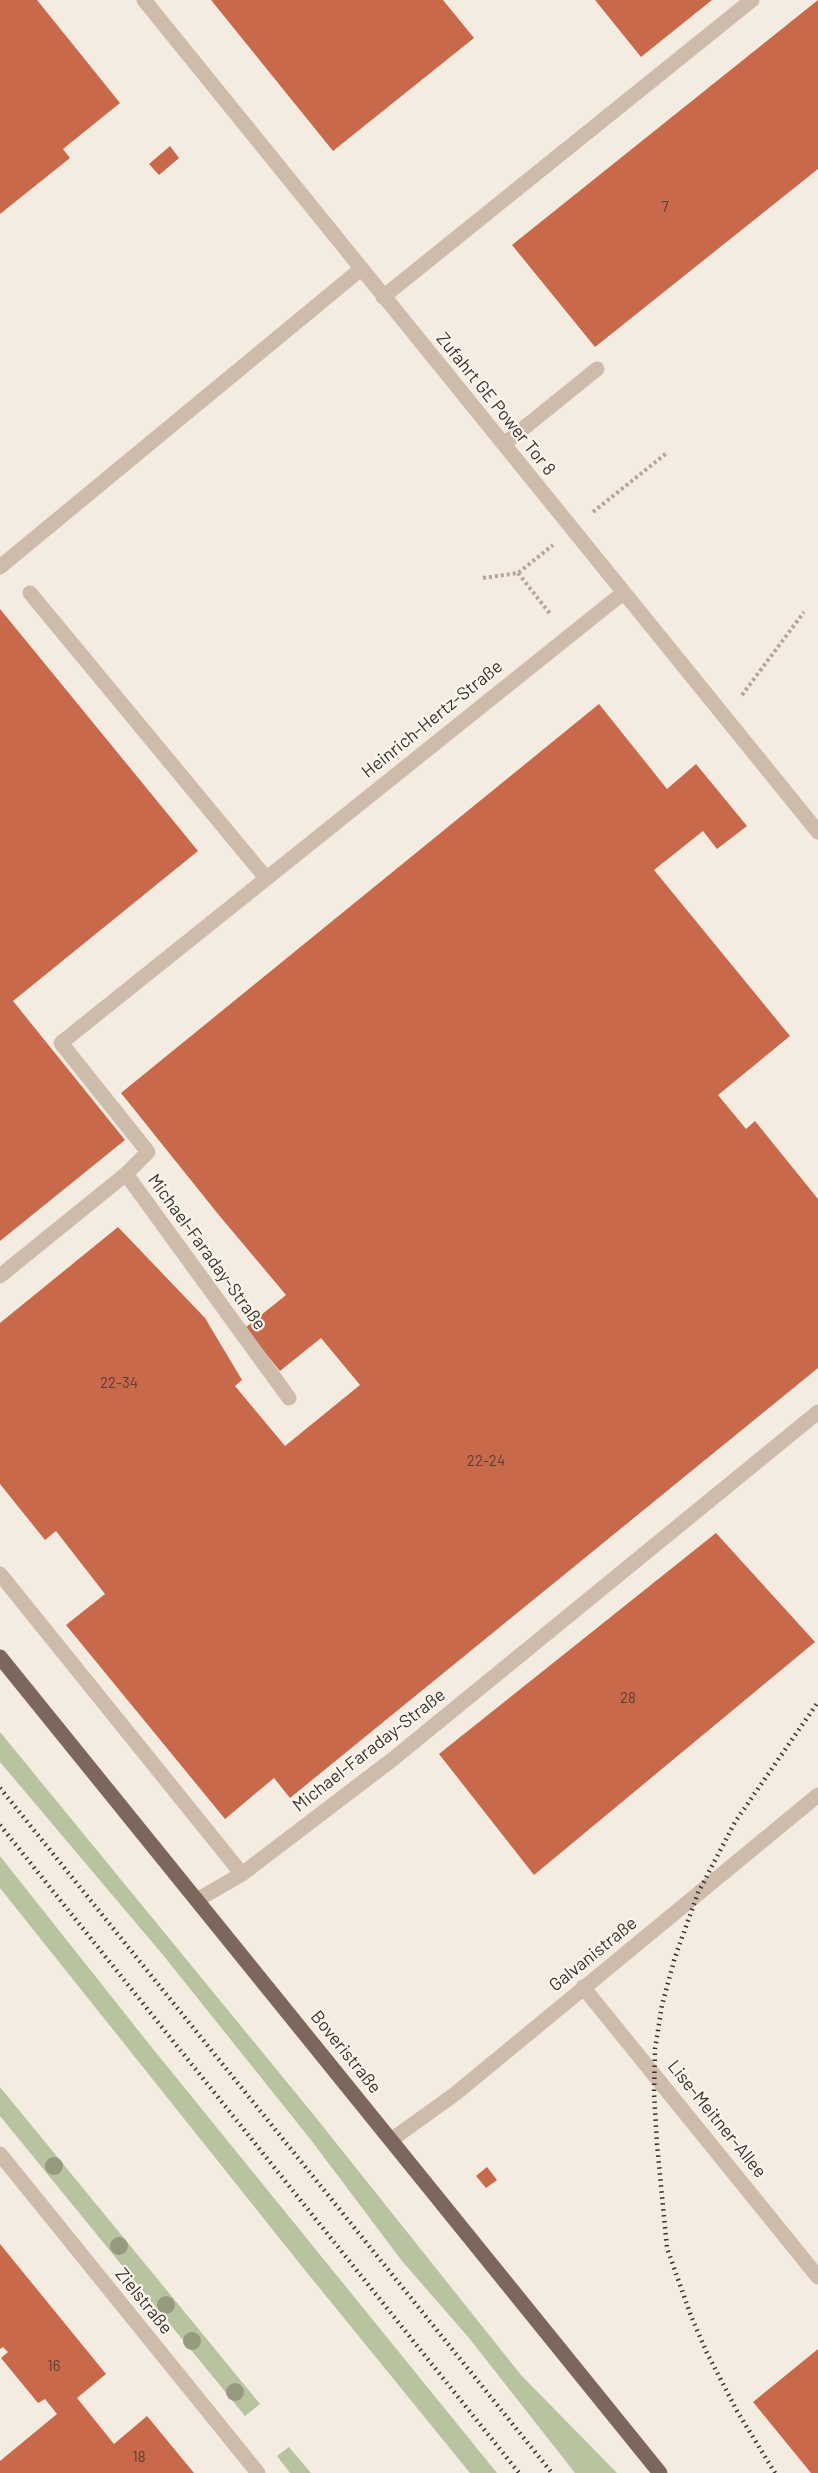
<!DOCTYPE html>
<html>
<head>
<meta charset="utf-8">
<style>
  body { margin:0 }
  canvas { display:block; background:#f4ebe1 }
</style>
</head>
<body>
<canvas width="818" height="2473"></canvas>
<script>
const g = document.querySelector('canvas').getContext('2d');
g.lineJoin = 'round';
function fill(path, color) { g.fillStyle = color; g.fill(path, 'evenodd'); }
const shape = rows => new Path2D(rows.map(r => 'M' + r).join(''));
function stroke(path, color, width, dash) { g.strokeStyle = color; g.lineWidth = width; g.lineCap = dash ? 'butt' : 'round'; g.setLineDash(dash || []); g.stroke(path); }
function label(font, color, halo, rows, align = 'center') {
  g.font = font + ' Barlow,sans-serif'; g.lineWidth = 4.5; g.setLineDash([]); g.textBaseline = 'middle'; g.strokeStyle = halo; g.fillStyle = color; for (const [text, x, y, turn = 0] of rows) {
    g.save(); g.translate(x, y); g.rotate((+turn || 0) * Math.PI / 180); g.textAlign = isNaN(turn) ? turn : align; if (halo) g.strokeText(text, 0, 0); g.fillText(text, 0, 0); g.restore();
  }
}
fill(shape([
  [0,1732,313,2114,521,2375,617,2473,575,2473,469,2338,402,2261,311,2140,163,1955,0,1762],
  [0,1856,149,2044,497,2473,470,2473,300,2264,0,1888],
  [0,2087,260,2404,245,2416,0,2116],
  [289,2447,311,2473,290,2473,277,2456]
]), '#b8c4a0');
fill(shape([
  [0,0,37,0,120,103,63,149,70,158,0,214],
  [211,0,443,0,474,38,333,151],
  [595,0,712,0,641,57],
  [818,0,818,169,595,347,512,245],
  [170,146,179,158,159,175,149,164],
  [0,609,198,851,13,1001,125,1140,0,1241],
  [599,704,667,789,696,764,747,826,717,849,703,831,654,870,790,1036,718,1095,746,1129,755,1121,818,1199,818,1368,290,1798,274,1778,225,1819,66,1625,105,1594,56,1531,45,1540,0,1484,0,1323,118,1227,205,1318,242,1380,235,1386,285,1446,360,1385,321,1338,280,1371,245,1328,286,1295,218,1214,121,1093],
  [716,1533,815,1642,534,1875,439,1754],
  [487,2167,497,2180,486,2188,476,2176],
  [0,2244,106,2374,77,2398,114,2444,147,2416,194,2473,0,2473,0,2461,57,2414,45,2399,38,2403,1,2358,8,2352,3,2347,0,2349],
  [818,2349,818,2473,811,2473,753,2402]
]), '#c8694b');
stroke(shape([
  [593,512,668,452],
  [518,573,551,615],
  [483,578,518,573,553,545],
  [742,695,804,612]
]), '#b9a596', 4, [3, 3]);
stroke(shape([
  [144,0,818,832],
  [383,297,752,0],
  [504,444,597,369],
  [0,567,361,269],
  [30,593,266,878],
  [126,1174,148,1152,61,1043,623,593],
  [0,1276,126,1174,289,1398],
  [0,1574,242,1874,393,1759,818,1412],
  [197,1900,242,1874],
  [583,1987,818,2277],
  [391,2140,455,2094,818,1795],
  [0,2154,258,2473]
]), '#cdbbac', 15);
stroke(shape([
  [0,1657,660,2473]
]), '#7d675c', 15);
stroke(shape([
  [0,1788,552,2473],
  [0,1825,519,2473],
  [775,2473,737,2411,707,2353,691,2316,667,2248,657,2144,654,2093,655,2049,662,2005,675,1957,698,1893,735,1822,818,1702]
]), '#3b302b', 4.5, [1.5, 4.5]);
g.fillStyle = '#969b7f';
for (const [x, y] of [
  [54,2166],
  [119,2246],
  [166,2305],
  [192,2341],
  [235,2392]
]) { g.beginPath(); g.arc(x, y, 9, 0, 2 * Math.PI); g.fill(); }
label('15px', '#5e3e33', null, [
  ["7",665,207],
  ["22-34",119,1383],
  ["22-24",486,1461],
  ["28",628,1698],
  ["16",54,2366],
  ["18",139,2457]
]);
label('18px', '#3b302b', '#fbf5ee', [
  ["Zufahrt GE Power Tor 8",496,404,51],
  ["Heinrich-Hertz-Straße",432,719,-39],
  ["Michael-Faraday-Straße",207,1252,54],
  ["Michael-Faraday-Straße",369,1750,-38],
  ["Galvanistraße",593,1954,-39],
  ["Boveristraße",346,2052,51],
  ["Lise-Meitner-Allee",717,2119,51],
  ["Zielstraße",144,2301,51]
]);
</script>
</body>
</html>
